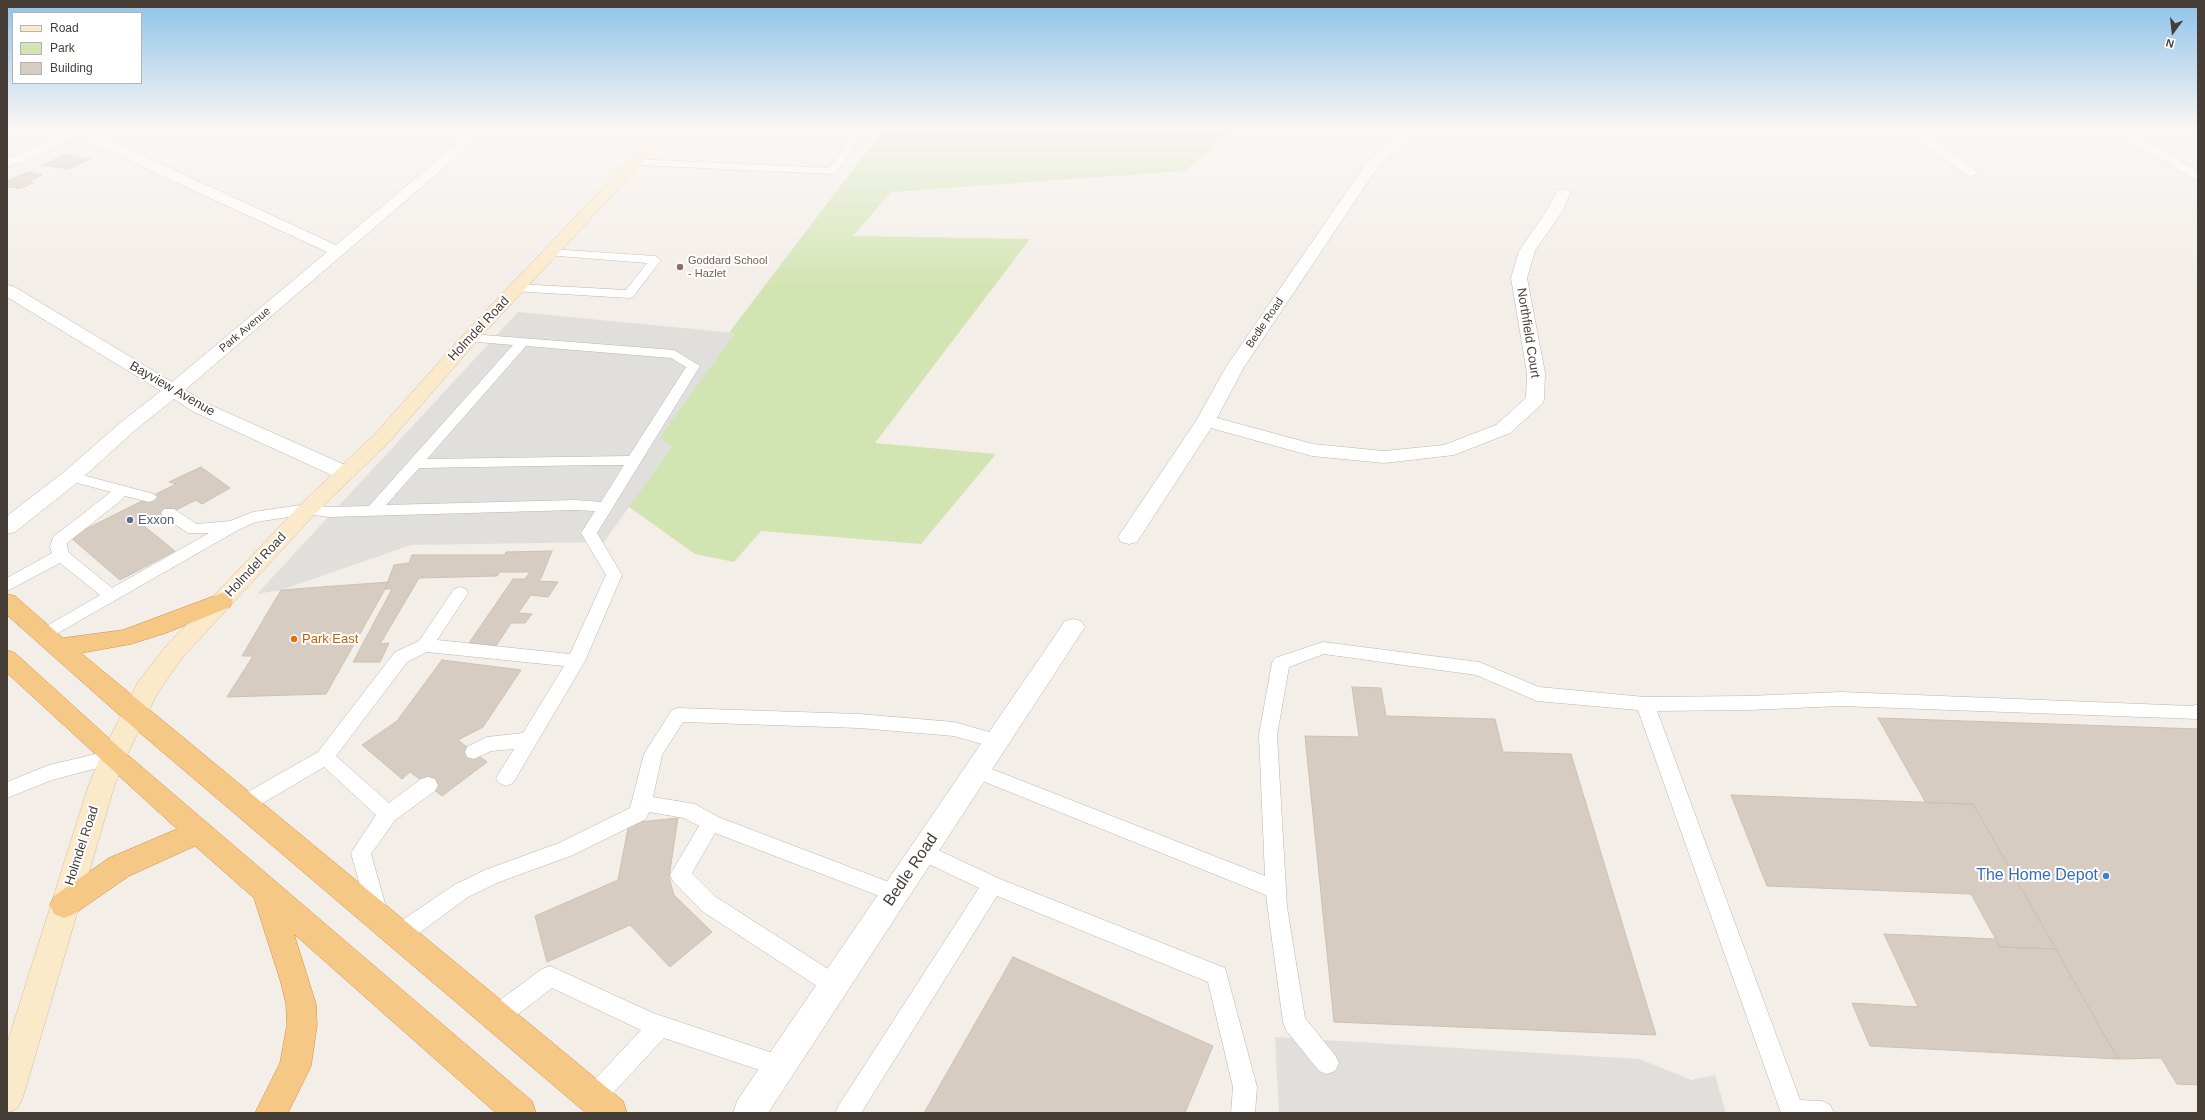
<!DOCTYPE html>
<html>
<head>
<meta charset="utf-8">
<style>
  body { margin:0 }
  #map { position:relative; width:2205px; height:1120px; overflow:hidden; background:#f3eee8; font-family:Helvetica,sans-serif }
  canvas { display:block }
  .frame { position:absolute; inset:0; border:8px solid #463e37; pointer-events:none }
  .legend { position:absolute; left:12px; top:12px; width:130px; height:72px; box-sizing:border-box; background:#fff; border:1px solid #b5b2af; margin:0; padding:5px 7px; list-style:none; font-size:12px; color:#463e37 }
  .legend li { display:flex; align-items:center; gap:8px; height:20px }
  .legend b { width:20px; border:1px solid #b5b2af }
  .north { position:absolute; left:2153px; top:12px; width:40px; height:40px; -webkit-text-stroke:3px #fff; paint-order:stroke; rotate:195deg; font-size:11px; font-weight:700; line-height:16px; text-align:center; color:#463e37 }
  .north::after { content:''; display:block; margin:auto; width:14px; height:18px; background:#463e37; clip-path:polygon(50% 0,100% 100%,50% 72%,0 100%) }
</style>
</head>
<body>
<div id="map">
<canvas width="2205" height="1120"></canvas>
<div class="frame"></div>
<ul class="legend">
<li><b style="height:5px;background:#fbeaca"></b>Road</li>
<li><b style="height:11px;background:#d3e4b3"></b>Park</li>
<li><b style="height:11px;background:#d7ccc1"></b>Building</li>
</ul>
<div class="north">N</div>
</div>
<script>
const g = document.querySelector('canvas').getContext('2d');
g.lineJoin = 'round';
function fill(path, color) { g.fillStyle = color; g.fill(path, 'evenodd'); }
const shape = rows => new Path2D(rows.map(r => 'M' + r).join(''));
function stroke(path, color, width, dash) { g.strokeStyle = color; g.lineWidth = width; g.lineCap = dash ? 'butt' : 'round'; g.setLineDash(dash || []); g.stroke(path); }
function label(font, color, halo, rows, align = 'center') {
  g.font = font + ' Helvetica,sans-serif'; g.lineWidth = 4; g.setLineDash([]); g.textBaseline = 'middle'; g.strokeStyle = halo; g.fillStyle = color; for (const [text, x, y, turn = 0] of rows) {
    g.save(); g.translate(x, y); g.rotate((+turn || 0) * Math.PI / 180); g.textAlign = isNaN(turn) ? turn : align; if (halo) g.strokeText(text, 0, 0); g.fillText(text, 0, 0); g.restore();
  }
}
fill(shape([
  [883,130,1235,130,1185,171,891,192,853,236,1030,239,875,443,996,454,921,544,761,531,734,562,695,554,608,492]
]), '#d3e4b3');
fill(shape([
  [518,312,735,333,660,437,672,447,604,542,411,545,281,590,257,594],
  [1275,1037,1639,1059,1692,1080,1715,1075,1726,1113,1279,1113]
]), '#e1dfdc');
const building = shape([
  [65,154,90,159,68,169,43,165,65,154],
  [29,172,42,175,28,181,33,183,19,189,11,187,7,188,7,181,29,172],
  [201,467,230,488,202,504,196,500,144,526,175,551,120,580,70,537,176,484,169,482,201,467],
  [552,551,542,576,539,581,558,582,548,597,531,595,518,613,532,614,525,623,511,623,496,646,469,643,513,579,525,579,530,572,500,572,497,576,419,578,380,644,389,643,380,662,353,662,392,589,385,589,394,565,409,563,412,555,505,555,506,552,552,551],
  [389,582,326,694,227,697,253,656,242,656,281,590,389,582],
  [442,660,521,670,483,727,458,740,487,762,442,796,410,772,402,779,362,745,397,721,442,660],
  [1352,687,1381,688,1386,716,1495,719,1503,752,1571,754,1656,1035,1334,1022,1305,736,1359,737,1352,687],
  [1878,718,2198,729,2198,1085,2177,1084,2161,1058,2118,1059,1973,804,1926,803,1878,718],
  [1731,795,1973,804,2056,949,2000,947,1971,894,1767,886,1731,795],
  [678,818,669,877,674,895,712,932,670,967,630,925,547,962,535,916,618,880,629,823,678,818],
  [1884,934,1995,939,2000,947,2056,949,2118,1059,1870,1046,1852,1003,1918,1007,1884,934],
  [1013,957,1213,1046,1185,1113,924,1113,1013,957]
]);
fill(building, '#d7ccc1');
stroke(building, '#cec0b2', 1);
const service = shape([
  [856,130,866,130,836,173,832,174,636,165,631,162,636,159,829,168,856,130],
  [550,249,655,256,661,260,633,297,629,298,513,291,511,288,517,284,626,290,647,263,546,255,544,253,550,249],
  [470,334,674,350,700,366,597,533,622,575,585,661,513,783,506,786,499,783,496,778,514,749,491,751,474,759,467,757,465,752,467,747,487,737,523,733,564,666,427,652,407,662,336,756,389,803,421,779,428,777,435,779,438,785,435,791,395,820,371,854,388,914,385,921,378,923,371,921,368,914,351,853,376,815,324,767,251,810,244,812,237,810,234,804,237,798,318,752,395,652,419,641,454,589,460,587,466,589,468,593,437,640,570,654,606,575,581,533,595,511,575,510,328,517,308,514,256,522,238,530,44,641,38,639,35,635,38,631,100,595,60,563,7,591,7,578,52,553,50,547,53,537,111,492,66,480,64,477,66,474,71,472,154,494,157,497,154,500,149,502,125,496,119,502,67,543,68,552,112,588,209,533,188,533,164,517,161,513,164,509,174,509,197,524,230,521,253,512,308,504,328,507,369,506,513,345,465,341,464,338,470,334],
  [526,346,671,358,686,367,629,456,427,459,526,346],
  [599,465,624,465,601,502,575,500,386,505,419,468,599,465],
  [1323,642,1479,662,1539,687,1645,697,1748,696,1841,692,2192,706,2198,704,2198,719,1841,706,1748,710,1657,711,1800,1100,1822,1101,1830,1105,1834,1113,1781,1113,1638,710,1537,701,1476,675,1324,654,1289,667,1277,735,1287,907,1305,1018,1335,1055,1339,1063,1335,1071,1327,1074,1319,1071,1286,1030,1283,1022,1266,895,970,776,968,771,970,766,977,763,984,766,1265,876,1259,735,1272,663,1275,658,1323,642],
  [678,708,859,714,954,722,1003,736,1005,741,1003,746,996,748,954,736,859,728,683,722,662,755,653,797,695,804,718,817,902,887,905,893,902,899,895,902,715,833,692,873,716,897,842,978,845,985,842,992,834,995,826,992,702,911,673,881,670,875,699,826,684,818,649,812,646,819,573,855,499,882,468,897,407,942,399,945,391,942,388,935,391,928,454,885,485,870,559,843,630,808,644,754,672,710,678,708],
  [113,750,120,752,122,757,120,762,52,780,7,798,7,782,49,765,113,750],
  [923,843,1000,879,1225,968,1257,1087,1255,1113,1231,1113,1233,1087,1208,982,997,896,861,1113,835,1113,839,1105,979,888,916,858,913,852,916,846,923,843],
  [550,966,653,1013,788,1058,792,1066,788,1074,780,1077,664,1038,601,1106,593,1110,585,1106,581,1098,585,1090,641,1030,552,988,504,1025,496,1028,488,1025,485,1017,488,1009,542,969,550,966]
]);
const minor = shape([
  [70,130,88,130,336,245,473,130,488,130,185,390,208,404,352,468,355,473,352,478,345,479,338,478,194,412,174,399,134,431,78,482,15,532,7,534,7,516,64,472,120,423,161,391,7,297,7,285,13,286,172,382,327,252,78,137,7,168,7,159,70,130],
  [1408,130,1431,130,1429,133,1418,136,1408,142,1392,154,1375,171,1244,367,1217,418,1313,444,1384,451,1444,445,1496,425,1526,398,1527,373,1511,278,1519,251,1547,210,1558,190,1563,189,1568,190,1570,193,1563,210,1535,251,1527,278,1545,373,1544,400,1542,404,1510,433,1454,455,1384,463,1312,456,1211,428,1137,542,1129,544,1121,542,1118,537,1196,421,1226,367,1365,165,1382,148,1408,130],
  [1904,130,1920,130,1978,172,1976,175,1971,176,1966,175,1904,130],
  [2110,130,2127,130,2198,171,2198,181,2110,130],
  [1073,619,1081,621,1085,627,1081,633,768,1113,733,1113,737,1101,1065,621,1073,619]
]);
const secondary = shape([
  [658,130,673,130,476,342,390,441,315,514,182,658,157,694,126,757,114,787,23,1097,18,1108,7,1113,7,1044,88,787,100,757,138,682,166,646,301,504,376,433,464,334,658,130]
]);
const trunk = shape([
  [222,593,230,595,233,601,230,607,166,633,131,644,81,653,623,1101,627,1113,586,1113,125,720,7,615,7,594,15,596,63,638,123,630,222,593],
  [7,650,15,653,122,750,532,1101,536,1113,496,1113,294,934,316,1004,317,1025,311,1066,288,1113,255,1113,280,1063,287,1025,286,1004,281,983,254,898,195,846,129,876,74,914,64,918,54,914,50,905,54,896,109,858,177,829,7,673,7,650]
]);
stroke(service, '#beb5ab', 1);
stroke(minor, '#beb5ab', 1);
stroke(secondary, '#d0bc9a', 1);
stroke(trunk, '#d38e42', 1);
fill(service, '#fff');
fill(minor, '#fff');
fill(secondary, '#fbeaca');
fill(trunk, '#f6c886');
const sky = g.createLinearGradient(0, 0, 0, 287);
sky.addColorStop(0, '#8ec2ea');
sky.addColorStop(0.45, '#faf7f5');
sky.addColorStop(1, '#faf7f500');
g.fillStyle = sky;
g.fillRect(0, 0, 2205, 287);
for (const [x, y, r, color] of [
  [680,267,4,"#8d6e63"],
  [130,520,4,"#5c6f8a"],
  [294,639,4,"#e8710a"],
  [2106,876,4,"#3f7fe0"]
]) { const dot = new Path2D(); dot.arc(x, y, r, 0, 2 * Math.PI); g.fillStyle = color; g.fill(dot); stroke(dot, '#fff', 1.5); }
label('11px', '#785e54', '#fff', [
  ["Goddard School",688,261],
  ["- Hazlet",688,274]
], 'left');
label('11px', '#463e37', '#fff', [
  ["Bedle Road",1265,323,-56],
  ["Park Avenue",245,330,-40]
]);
label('13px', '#463e37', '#fff', [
  ["Holmdel Road",479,329,-47],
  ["Northfield Court",1528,333,81],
  ["Bayview Avenue",172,389,30],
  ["Holmdel Road",256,565,-47],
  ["Holmdel Road",82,846,-72]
]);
label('13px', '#4e5e75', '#fff', [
  ["Exxon",138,520]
], 'left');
label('13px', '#c56008', '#fff', [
  ["Park East",302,639]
], 'left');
label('16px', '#463e37', '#fff', [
  ["Bedle Road",911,870,-56]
]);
label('16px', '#366cbe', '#fff', [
  ["The Home Depot",2098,876]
], 'right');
</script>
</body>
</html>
